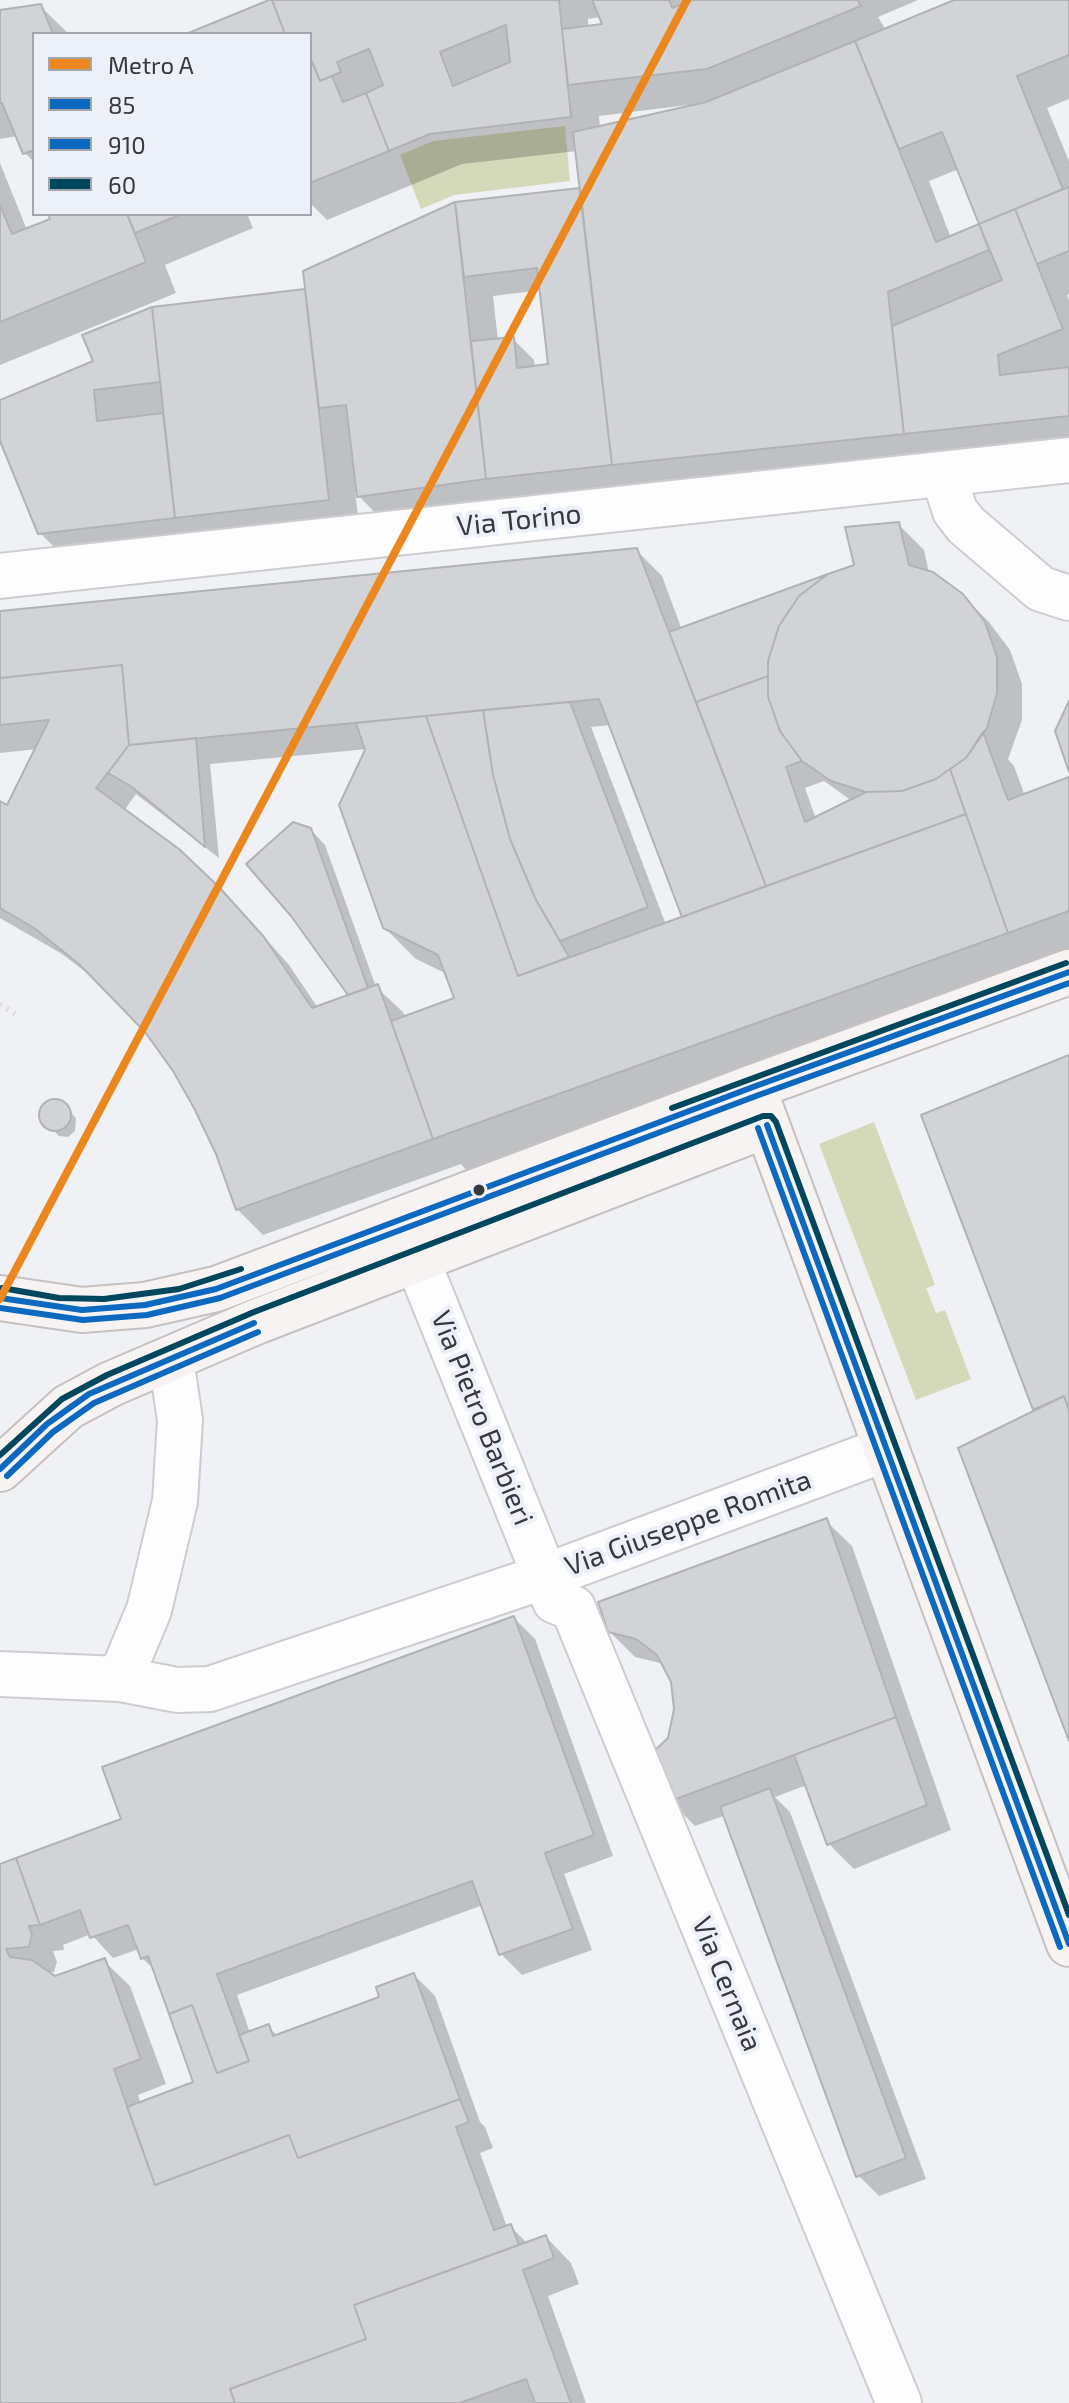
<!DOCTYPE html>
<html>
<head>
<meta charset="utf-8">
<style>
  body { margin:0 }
  #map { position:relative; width:1069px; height:2403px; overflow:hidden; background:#eff1f5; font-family:"Exo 2",sans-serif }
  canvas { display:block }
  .legend { position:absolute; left:32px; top:32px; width:280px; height:184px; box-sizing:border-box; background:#ecf0f8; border:2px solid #a3a6ac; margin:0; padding:10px 14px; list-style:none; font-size:24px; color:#36383b }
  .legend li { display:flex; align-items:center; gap:16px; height:40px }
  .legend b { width:40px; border:2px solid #a3a6ac }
</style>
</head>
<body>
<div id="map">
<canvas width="1069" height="2403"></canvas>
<ul class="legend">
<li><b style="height:10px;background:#ec8720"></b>Metro A</li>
<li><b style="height:10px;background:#0c69bf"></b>85</li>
<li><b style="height:10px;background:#0c69bf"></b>910</li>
<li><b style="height:10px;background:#00475d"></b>60</li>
</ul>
</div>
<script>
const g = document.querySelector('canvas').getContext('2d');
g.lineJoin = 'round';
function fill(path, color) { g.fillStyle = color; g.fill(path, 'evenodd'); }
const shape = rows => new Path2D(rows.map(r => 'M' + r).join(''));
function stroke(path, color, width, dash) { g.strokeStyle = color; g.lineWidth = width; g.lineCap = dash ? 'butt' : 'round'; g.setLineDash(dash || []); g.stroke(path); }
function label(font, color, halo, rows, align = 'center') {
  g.font = font + ' "Exo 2",sans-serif'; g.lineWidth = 8; g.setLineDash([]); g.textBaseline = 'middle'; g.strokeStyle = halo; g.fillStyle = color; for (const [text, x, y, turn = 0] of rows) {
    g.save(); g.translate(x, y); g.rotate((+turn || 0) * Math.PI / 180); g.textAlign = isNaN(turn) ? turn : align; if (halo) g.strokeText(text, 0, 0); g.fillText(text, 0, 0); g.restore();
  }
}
fill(shape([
  [565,126,570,181,454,195,421,209,400,155,433,141],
  [874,1122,935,1285,926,1288,936,1313,945,1310,971,1379,916,1400,819,1144]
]), '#d4d9ba');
fill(shape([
  [274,0,686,0,688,4,698,0,918,0,878,17,886,30,960,0,1069,0,1069,99,1047,108,1069,161,1069,294,1067,295,1069,300,1069,449,390,528,355,492,360,531,71,564,40,533,0,436,0,402,96,362,85,336,152,309,308,291,455,205,457,207,581,190,577,151,462,164,327,220,310,203,310,34,191,34],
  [601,17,605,26,588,28,588,19],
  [688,105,688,108,600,128,599,116],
  [959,169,982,225,951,238,929,181],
  [542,290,551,366,535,368,534,360,513,339,498,340,493,296],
  [40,6,69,34,34,34,34,162,25,153,18,136,0,139,0,12],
  [0,163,27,230,52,220,50,214,247,214,253,228,165,265,176,293,0,365],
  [898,524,924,550,929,573,962,595,989,622,1010,650,1022,684,1022,720,1008,759,1014,766,1025,796,1069,779,1069,953,466,1170,461,1164,263,1235,237,1209,218,1153,174,1070,146,1031,104,986,62,954,0,918,0,804,8,807,37,749,0,753,0,613,636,550,662,576,682,630,857,566],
  [611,725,686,918,666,925,591,727],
  [368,749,384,927,416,959,447,974,457,1000,405,1018,403,1012,376,987,325,845,310,829,351,996,318,1008,289,965,245,915,218,888,124,811,136,794,219,858,210,764],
  [824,781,852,801,816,819,805,788],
  [53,1102,62,1103,76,1118,75,1131,68,1137,59,1136,42,1119,42,1111],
  [826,1521,852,1546,951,1830,854,1869,829,1844,807,1785,775,1797,790,1812,926,2179,879,2196,858,2175,726,1815,695,1826,670,1801,670,1739,676,1709,673,1681,664,1664,635,1657,609,1631],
  [514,1618,535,1639,613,1856,564,1874,592,1950,522,1975,501,1954,483,1905,237,1995,250,2033,268,2027,278,2036,382,1999,414,1975,435,1996,480,2122,485,2127,493,2148,480,2153,507,2227,510,2226,528,2244,546,2237,571,2263,579,2284,548,2296,586,2403,0,2403,0,1866,124,1820],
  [91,1934,113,1958,139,1949,142,1958,156,1971,196,2084,141,2104,138,2095,166,2084,130,1986,104,1961,55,1978,47,1973,54,1972,57,1962,53,1951,64,1950,63,1945]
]), '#0003');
const building = shape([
  [269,0,272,0,285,34,186,34,269,0],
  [272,0,559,0,571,117,430,134,389,151,366,93,383,85,369,49,337,62,341,72,320,81,310,57,310,34,285,34,272,0],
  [506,25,510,62,453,86,440,52,506,25],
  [592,0,669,0,672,8,692,0,858,0,861,6,707,69,568,85,562,29,602,24,592,0],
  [954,0,1069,0,1069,55,1017,76,1063,189,979,224,942,132,899,149,855,41,954,0],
  [41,4,53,34,34,34,34,150,23,154,2,103,0,103,0,10,41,4],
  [855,41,936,242,979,224,989,250,888,292,904,434,612,465,573,132,706,102,855,41],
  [310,57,320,81,332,76,343,102,366,93,389,151,310,183,310,57],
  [1069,187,1069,251,1037,264,1015,209,1069,187],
  [580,188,612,465,486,479,471,341,514,337,517,368,548,364,537,268,464,277,455,202,580,188],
  [455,202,486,479,357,497,346,405,319,408,303,271,455,202],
  [0,205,12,234,50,219,48,214,127,214,146,262,0,322,0,205],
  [1015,209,1063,329,998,355,1000,375,1069,367,1069,416,904,434,892,326,1002,280,979,224,1015,209],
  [127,214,182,214,135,233,127,214],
  [305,289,329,500,175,518,152,307,305,289],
  [152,307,160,382,94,390,97,421,163,413,175,518,38,534,0,441,0,400,93,361,82,335,152,307],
  [899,522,909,565,933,572,963,594,985,622,997,657,997,693,987,728,966,758,950,769,936,779,902,791,866,792,831,781,802,761,780,731,768,697,768,661,779,626,799,596,828,574,854,565,845,527,899,522],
  [637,548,766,886,682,917,599,699,129,745,122,665,0,678,0,611,637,548],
  [828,574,799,596,779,626,768,661,768,676,696,702,669,632,828,574],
  [122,665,129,745,96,788,179,849,219,887,264,937,312,1008,378,984,433,1139,236,1210,216,1154,194,1108,173,1071,145,1032,80,965,34,928,0,908,0,801,7,805,49,720,0,725,0,678,122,665],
  [768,676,768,697,780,731,802,761,786,767,805,822,866,792,902,791,936,779,950,769,966,814,766,886,696,702,768,676],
  [1069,701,1069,772,1055,731,1069,701],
  [570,702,648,907,560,941,536,900,510,839,493,775,483,710,570,702],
  [483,710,493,775,510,839,536,900,569,957,518,976,426,716,483,710],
  [426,716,518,976,966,814,1008,933,433,1139,391,1021,454,998,438,955,383,928,339,805,365,750,356,723,426,716],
  [983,732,1008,800,1069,777,1069,911,1008,933,950,769,966,758,983,732],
  [196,738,205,847,132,787,108,773,129,745,196,738],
  [293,822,311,828,368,988,348,995,291,916,246,864,293,822],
  [1069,1055,1069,1411,1064,1396,1033,1410,921,1115,1069,1055],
  '39 1115a16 16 0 1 1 32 0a16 16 0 1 1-32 0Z',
  [1064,1396,1069,1411,1069,1741,958,1448,1064,1396],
  [827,1518,896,1717,668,1802,652,1753,668,1738,674,1709,671,1682,657,1655,636,1639,608,1632,598,1602,827,1518],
  [514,1616,594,1835,545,1853,573,1929,499,1955,472,1881,217,1974,249,2061,217,2073,192,2005,169,2014,148,1956,141,1959,128,1925,90,1938,80,1910,40,1925,16,1858,121,1819,102,1767,514,1616],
  [896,1717,927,1805,827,1845,794,1755,896,1717],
  [770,1788,906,2158,856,2177,720,1807,770,1788],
  [16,1858,40,1925,29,1926,32,1935,29,1947,6,1949,10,1957,32,1960,55,1976,105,1958,141,2059,114,2069,155,2185,289,2135,298,2158,460,2099,469,2122,456,2127,494,2230,511,2224,519,2245,354,2305,366,2339,230,2389,235,2403,0,2403,0,1864,16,1858],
  [414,1973,460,2099,298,2158,289,2135,155,2185,127,2107,193,2082,169,2014,192,2005,217,2073,249,2061,239,2035,269,2024,273,2036,379,1997,376,1987,414,1973],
  [546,2235,554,2258,523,2270,571,2403,535,2403,526,2379,460,2403,235,2403,230,2389,366,2339,354,2305,546,2235]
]);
fill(building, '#d2d3d6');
stroke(building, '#b0b2b5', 2);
const minor = shape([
  [943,474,955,511,966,525,1041,589,1069,598],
  [0,576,1069,460],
  [417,1260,555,1601,573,1608,899,2403],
  [0,1674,120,1679,149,1610,175,1501,180,1420,171,1359],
  [120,1679,177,1690,210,1689,546,1576,886,1449]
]);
const major = shape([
  [753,1087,1069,1944],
  [0,1298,82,1310,145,1305,216,1289,753,1087,1069,972],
  [0,1469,68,1407,111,1384,258,1321,767,1125]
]);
stroke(minor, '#cccdd0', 48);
stroke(major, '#c6c1c1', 48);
stroke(shape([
  [0,1004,15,1014]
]), '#d8d8da', 5, [2, 6]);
stroke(minor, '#fdfdfe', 44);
stroke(major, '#f6f3f2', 44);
stroke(shape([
  [767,1125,1069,1944],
  [0,1298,82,1310,145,1305,216,1289,753,1087,1069,972],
  [0,1469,47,1424,89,1394,254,1323]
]), '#0c69bf', 6);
stroke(shape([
  [758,1128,1060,1947],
  [0,1308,83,1320,147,1315,220,1298,756,1096,1069,983],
  [7,1476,53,1432,94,1403,258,1332]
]), '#0c69bf', 6);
stroke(shape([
  [672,1108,1066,963],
  [2,1288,59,1298,104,1299,179,1289,241,1269],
  [0,1455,62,1399,107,1375,254,1312,763,1116,771,1116,776,1122,1069,1915]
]), '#00475d', 6);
stroke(shape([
  [0,1299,687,0]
]), '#ec8720', 8);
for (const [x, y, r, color] of [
  [479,1190,7,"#36383b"]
]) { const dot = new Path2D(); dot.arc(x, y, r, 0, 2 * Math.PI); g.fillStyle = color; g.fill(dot); stroke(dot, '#ecf0f8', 3); }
label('28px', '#36383b', '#ecf0f8', [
  ["Via Torino",519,520,-6],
  ["Via Pietro Barbieri",482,1418,68],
  ["Via Giuseppe Romita",688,1523,-20],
  ["Via Cernaia",727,1984,68]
]);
</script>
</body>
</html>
